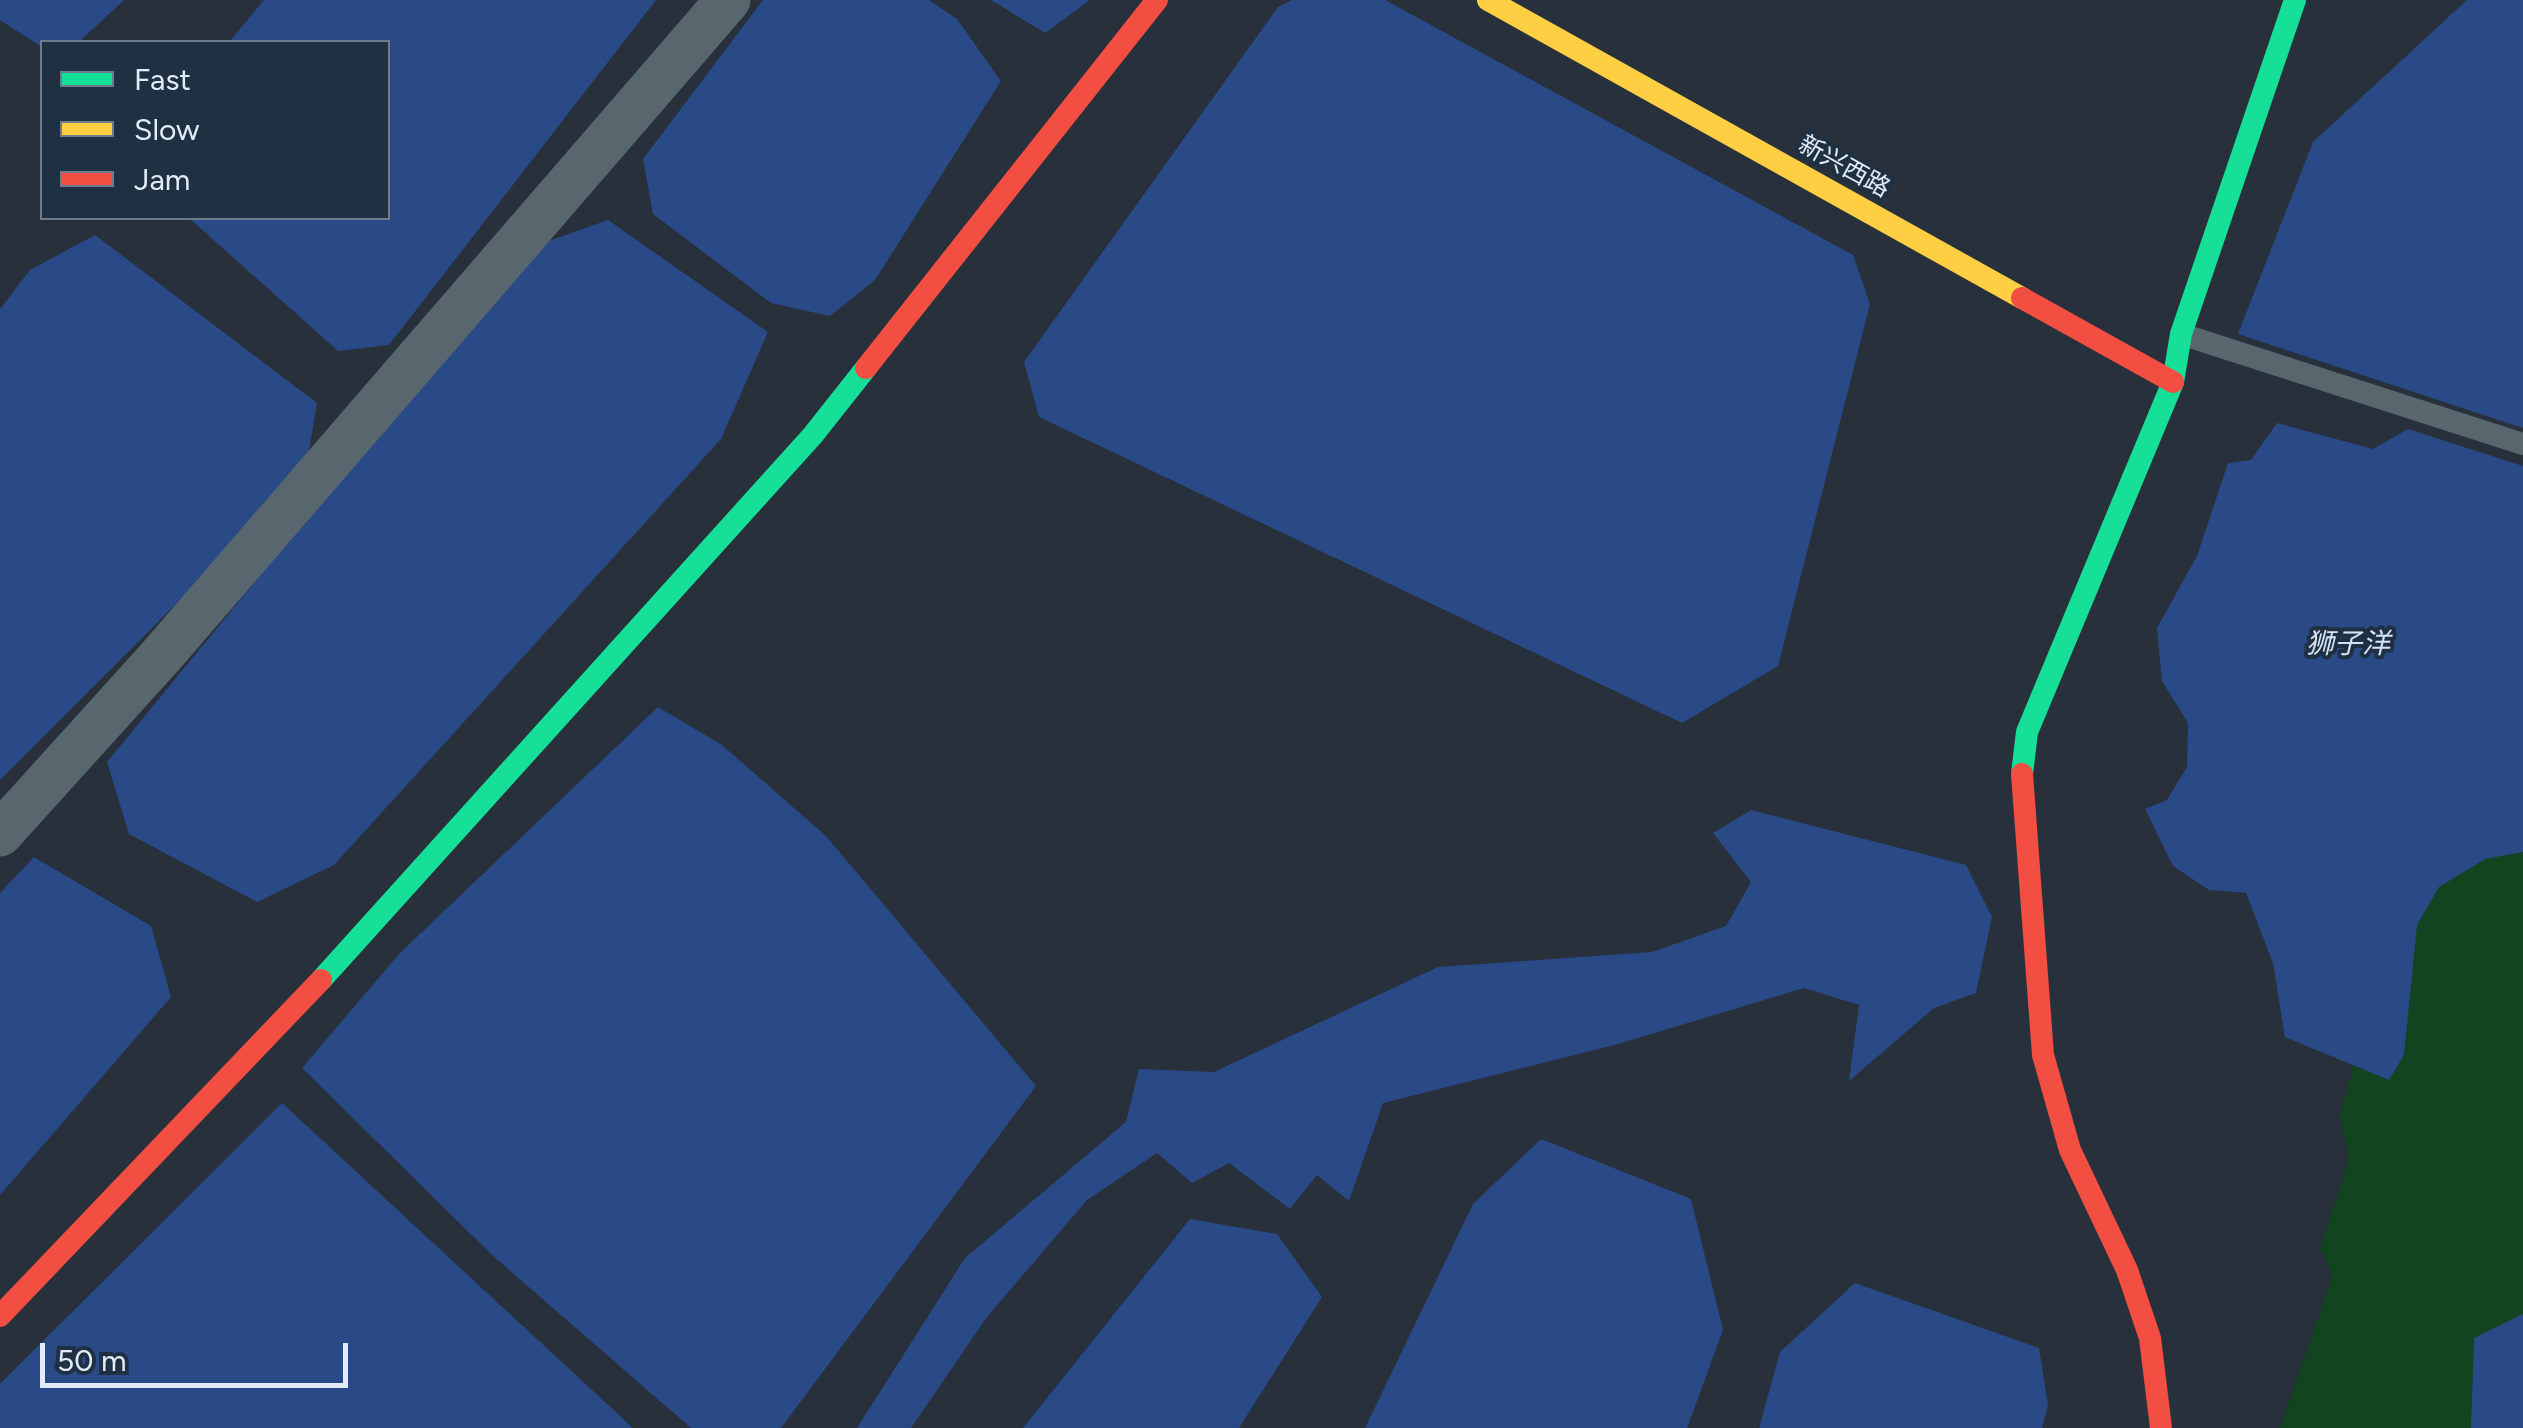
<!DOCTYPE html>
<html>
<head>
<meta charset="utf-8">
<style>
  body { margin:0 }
  #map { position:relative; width:2523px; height:1428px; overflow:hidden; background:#28313b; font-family:Figtree,sans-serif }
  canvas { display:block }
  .legend { position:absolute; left:40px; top:40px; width:350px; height:180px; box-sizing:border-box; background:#203043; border:2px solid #6e7b8c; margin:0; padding:12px 18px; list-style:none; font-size:30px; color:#e2ecf9 }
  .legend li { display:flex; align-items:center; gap:20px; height:50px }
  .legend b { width:50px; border:2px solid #6e7b8c }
  .scale { position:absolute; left:40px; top:1343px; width:308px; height:45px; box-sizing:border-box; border:5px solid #e2ecf9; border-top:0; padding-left:12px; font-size:30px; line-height:35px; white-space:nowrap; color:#e2ecf9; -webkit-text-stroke:8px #203043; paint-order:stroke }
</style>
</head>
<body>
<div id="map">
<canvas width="2523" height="1428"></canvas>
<ul class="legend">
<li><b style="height:12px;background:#16e098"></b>Fast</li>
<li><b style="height:12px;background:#ffcf43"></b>Slow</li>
<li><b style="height:12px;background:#f24e42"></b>Jam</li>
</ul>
<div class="scale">50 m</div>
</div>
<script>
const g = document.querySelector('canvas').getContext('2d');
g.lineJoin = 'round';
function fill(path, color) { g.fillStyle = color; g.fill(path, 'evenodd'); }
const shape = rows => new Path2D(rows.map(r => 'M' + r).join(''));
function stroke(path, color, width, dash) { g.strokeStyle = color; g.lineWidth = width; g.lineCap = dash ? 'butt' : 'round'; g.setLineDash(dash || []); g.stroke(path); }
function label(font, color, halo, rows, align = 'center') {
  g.font = font + ' Figtree,"Noto Sans SC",sans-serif'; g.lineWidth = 8; g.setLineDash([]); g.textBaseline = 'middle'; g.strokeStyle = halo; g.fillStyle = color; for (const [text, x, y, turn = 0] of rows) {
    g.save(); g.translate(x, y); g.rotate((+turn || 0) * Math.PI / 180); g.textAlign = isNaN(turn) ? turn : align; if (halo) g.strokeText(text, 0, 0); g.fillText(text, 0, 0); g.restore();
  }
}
fill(shape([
  [2523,852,2523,1314,2474,1338,2471,1428,2280,1428,2333,1275,2320,1249,2349,1160,2340,1113,2354,1065,2389,1080,2404,1055,2417,925,2439,887,2485,859]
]), '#12451f');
fill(shape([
  [0,0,124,0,79,42,42,42,42,47,0,20],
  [264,0,656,0,389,345,338,351,189,218,388,218,388,42,229,42],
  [763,0,929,0,957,19,1001,81,875,280,830,316,771,303,653,214,643,159],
  [991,0,1090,0,1045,33],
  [1292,0,1385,0,1853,255,1870,304,1778,666,1682,723,1039,417,1024,362,1278,7],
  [2467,0,2523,0,2523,428,2238,334,2313,142],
  [608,220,768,332,721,439,334,865,257,902,129,834,107,762,529,248],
  [95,235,317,403,305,475,0,780,0,309,30,270],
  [2277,423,2373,449,2408,429,2523,466,2523,852,2485,859,2439,887,2417,925,2404,1055,2389,1080,2285,1037,2273,963,2246,893,2209,890,2173,866,2145,809,2167,800,2187,767,2188,723,2162,681,2157,628,2197,556,2228,463,2251,460],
  [658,707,722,745,826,836,1036,1086,781,1428,691,1428,493,1256,302,1068,399,954],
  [1751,810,1966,865,1992,917,1976,993,1934,1008,1849,1081,1859,1005,1804,988,1618,1044,1383,1103,1349,1201,1317,1175,1290,1209,1229,1163,1192,1183,1157,1153,1087,1200,987,1317,911,1428,857,1428,965,1258,1126,1122,1139,1069,1214,1072,1438,967,1652,952,1726,926,1751,882,1713,833],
  [34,857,151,926,171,997,0,1195,0,893],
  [282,1103,633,1428,0,1428,0,1384],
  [1541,1139,1691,1199,1723,1330,1687,1428,1365,1428,1473,1204],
  [1190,1219,1277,1234,1322,1297,1239,1428,1023,1428],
  [1855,1283,2039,1348,2048,1405,2042,1428,1759,1428,1780,1352],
  [2523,1314,2523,1428,2471,1428,2474,1338]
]), '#294987');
stroke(shape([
  [2181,334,2523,444]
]), '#58676d', 22);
stroke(shape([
  [0,834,161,656,728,0]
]), '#58676d', 45);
stroke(shape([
  [2022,774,2027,732,2173,382,2181,334,2295,0],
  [321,980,813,435,866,368]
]), '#16e098', 22);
stroke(shape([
  [1488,0,2022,298]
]), '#ffcf43', 22);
stroke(shape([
  [2022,298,2173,382],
  [866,368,1157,0],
  [2022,774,2043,1055,2070,1150,2127,1270,2150,1338,2161,1428],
  [0,1316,321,980]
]), '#f24e42', 22);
label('25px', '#e2ecf9', '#203043', [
  ["新兴西路",1844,167,29]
]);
label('italic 28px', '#d5e1f4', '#203043', [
  ["狮子洋",2348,645]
]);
</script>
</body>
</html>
